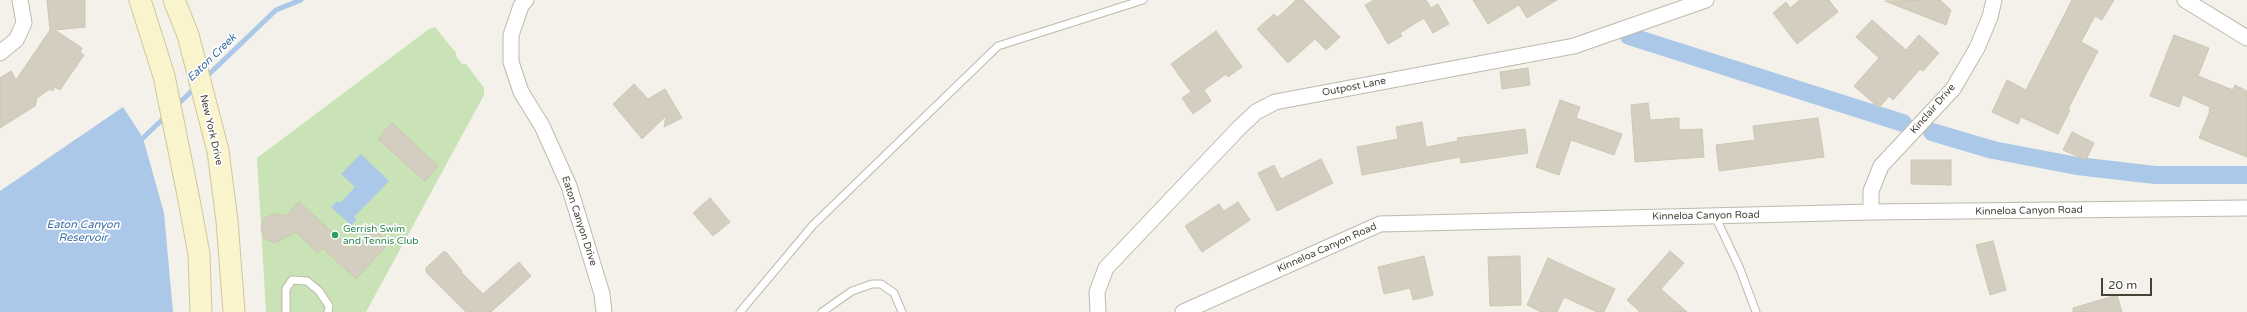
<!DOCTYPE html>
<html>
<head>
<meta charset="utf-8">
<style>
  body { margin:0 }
  #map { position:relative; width:2247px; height:312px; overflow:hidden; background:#f3f1e9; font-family:"Varela Round",sans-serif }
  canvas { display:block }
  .scale { position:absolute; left:2101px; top:278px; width:51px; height:18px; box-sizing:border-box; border:2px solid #464238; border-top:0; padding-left:5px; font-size:12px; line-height:14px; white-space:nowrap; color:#464238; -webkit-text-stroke:3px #fff; paint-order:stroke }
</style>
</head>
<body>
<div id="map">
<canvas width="2247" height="312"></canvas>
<div class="scale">20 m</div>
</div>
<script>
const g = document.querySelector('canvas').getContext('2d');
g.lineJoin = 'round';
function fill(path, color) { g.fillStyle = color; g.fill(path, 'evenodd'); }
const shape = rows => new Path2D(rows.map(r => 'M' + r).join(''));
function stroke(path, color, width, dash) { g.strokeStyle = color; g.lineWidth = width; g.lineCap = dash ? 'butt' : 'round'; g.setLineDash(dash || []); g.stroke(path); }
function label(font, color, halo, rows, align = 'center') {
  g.font = font + ' "Varela Round",sans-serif'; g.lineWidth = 3.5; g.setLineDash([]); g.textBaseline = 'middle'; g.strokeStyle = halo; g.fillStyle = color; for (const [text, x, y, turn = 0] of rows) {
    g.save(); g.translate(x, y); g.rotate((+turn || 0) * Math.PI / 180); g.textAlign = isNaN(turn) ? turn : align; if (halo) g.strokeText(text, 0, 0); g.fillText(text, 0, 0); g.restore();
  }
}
fill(shape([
  [435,27,456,53,456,56,462,64,466,64,484,88,484,95,366,312,266,312,257,158,429,29]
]), '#c9e3b6');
fill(shape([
  [123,107,143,138,164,213,173,312,0,312,0,191],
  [361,154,389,181,354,217,357,220,351,225,331,207,337,201,340,203,355,187,341,174]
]), '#abc8e9');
stroke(shape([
  [205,78,276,10,301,0],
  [176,106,197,86],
  [143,138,166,116]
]), '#abc8e9', 5);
stroke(shape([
  [1629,36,1903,123],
  [1932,132,1993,150,2077,166,2155,175,2247,175]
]), '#abc8e9', 18);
const building = shape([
  [47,0,85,0,85,27,55,30,82,48,80,52,84,55,60,90,55,87,53,91,50,89,37,98,35,106,0,128,0,78,11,71,16,80,50,30,47,0],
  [1296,0,1303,0,1340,37,1326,50,1315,39,1288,63,1257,29,1274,14,1277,18,1296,0],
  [1374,0,1426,0,1431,8,1438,4,1449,24,1433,33,1424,18,1400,33,1402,36,1388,44,1365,5,1374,0],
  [1473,0,1557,0,1527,18,1519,5,1488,24,1473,0],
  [1800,0,1829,0,1838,12,1797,44,1773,13,1786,2,1790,8,1800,0],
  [1940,0,1951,10,1946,25,1885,1,1940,0],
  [2072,0,2114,0,2102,20,2095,16,2081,42,2098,51,2068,109,2070,110,2058,134,2021,117,2018,124,1992,112,2007,80,2026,90,2072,0],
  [1872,20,1906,50,1919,35,1939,53,1923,71,1920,69,1893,100,1889,96,1879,108,1854,86,1879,58,1856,37,1872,20],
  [1216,31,1242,67,1228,77,1226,74,1204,90,1211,101,1193,114,1182,98,1191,92,1171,64,1216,31],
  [2174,35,2209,48,2198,76,2233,90,2235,85,2247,91,2247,157,2199,138,2210,111,2209,111,2210,107,2183,95,2179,107,2150,96,2174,35],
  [1528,68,1530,85,1502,89,1500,72,1528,68],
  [634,84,648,99,665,89,682,118,664,127,666,116,642,139,613,104,634,84],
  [1560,100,1580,107,1576,118,1622,134,1614,155,1571,140,1559,175,1536,167,1560,100],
  [1648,103,1650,120,1679,118,1679,130,1702,129,1704,157,1635,162,1631,105,1648,103],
  [1818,118,1824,157,1719,171,1716,145,1755,140,1753,126,1818,118],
  [1422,122,1426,147,1458,141,1457,138,1525,129,1528,153,1461,163,1460,157,1362,175,1357,147,1398,139,1396,127,1422,122],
  [392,123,438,166,425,181,378,139,392,123],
  [2072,132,2094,143,2086,160,2063,150,2072,132],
  [1321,159,1333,183,1277,211,1258,173,1274,165,1281,179,1321,159],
  [1911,160,1951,160,1951,185,1911,184,1911,160],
  [710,198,730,222,713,236,693,213,710,198],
  [299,202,351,249,372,227,389,243,356,279,323,248,318,253,296,232,275,243,265,239,261,229,264,218,275,214,286,216,299,202],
  [1238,202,1250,220,1202,252,1185,226,1219,204,1224,211,1238,202],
  [1993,241,2006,290,1990,295,1976,245,1993,241],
  [1670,251,1684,263,1661,289,1687,312,1640,312,1627,300,1670,251],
  [443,252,446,252,462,271,461,272,483,294,519,262,531,276,491,312,466,312,426,272,426,268,443,252],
  [1424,256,1433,295,1413,300,1410,288,1384,294,1378,267,1424,256],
  [1520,256,1521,305,1490,306,1488,257,1520,256],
  [1548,258,1615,289,1604,312,1597,312,1564,297,1557,312,1541,312,1527,305,1548,258],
  [2117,295,2122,312,2073,312,2073,308,2117,295]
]);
fill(building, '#d3cebf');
stroke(building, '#cdc6b3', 1);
const service = shape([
  [1715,216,1740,269,1756,312],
  [286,312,286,289,292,280,307,281,319,291,329,306,328,312],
  [740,312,813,225,998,46,1143,0],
  [822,312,852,291,872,284,881,284,894,293,902,312]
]);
const minor = shape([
  [526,0,521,6,511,35,511,62,521,92,542,126,569,186,602,294,604,312],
  [2185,0,2247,38],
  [0,53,16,40,24,23,20,0],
  [1871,212,1871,191,1881,166,1953,89,1977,48,1990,17,1994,0],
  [1098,312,1097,292,1106,268,1239,128,1256,112,1275,102,1574,46,1706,0],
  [1183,312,1380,224,1871,212,2247,208]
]);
const secondary = shape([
  [140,0,164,76,188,195,199,254,201,312],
  [174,0,188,35,218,151,227,221,234,312]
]);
stroke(service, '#bdb9ac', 9);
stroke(minor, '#bdb9ac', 17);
stroke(secondary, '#cec79d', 23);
stroke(service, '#fff', 7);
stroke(minor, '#fff', 15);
stroke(secondary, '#f9f4cc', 21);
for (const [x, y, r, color] of [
  [335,235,4,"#2e9e5b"]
]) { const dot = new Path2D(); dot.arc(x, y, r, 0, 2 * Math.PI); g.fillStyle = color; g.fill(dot); stroke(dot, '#fff', 1.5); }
label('10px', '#464238', '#fff', [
  ["Outpost Lane",1354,87,-11],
  ["Kinclair Drive",1933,109,-49],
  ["New York Drive",211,130,77],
  ["Kinneloa Canyon Road",2029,211,-1],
  ["Kinneloa Canyon Road",1706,216,-1],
  ["Eaton Canyon Drive",579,221,72],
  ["Kinneloa Canyon Road",1327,248,-24]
]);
label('10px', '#27864d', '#fff', [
  ["Gerrish Swim",343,229],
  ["and Tennis Club",343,241]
], 'left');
label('italic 11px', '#3b6da7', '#fff', [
  ["Eaton Creek",212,58,-44],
  ["Eaton Canyon",83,225],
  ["Reservoir",83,238]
]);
</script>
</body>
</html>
